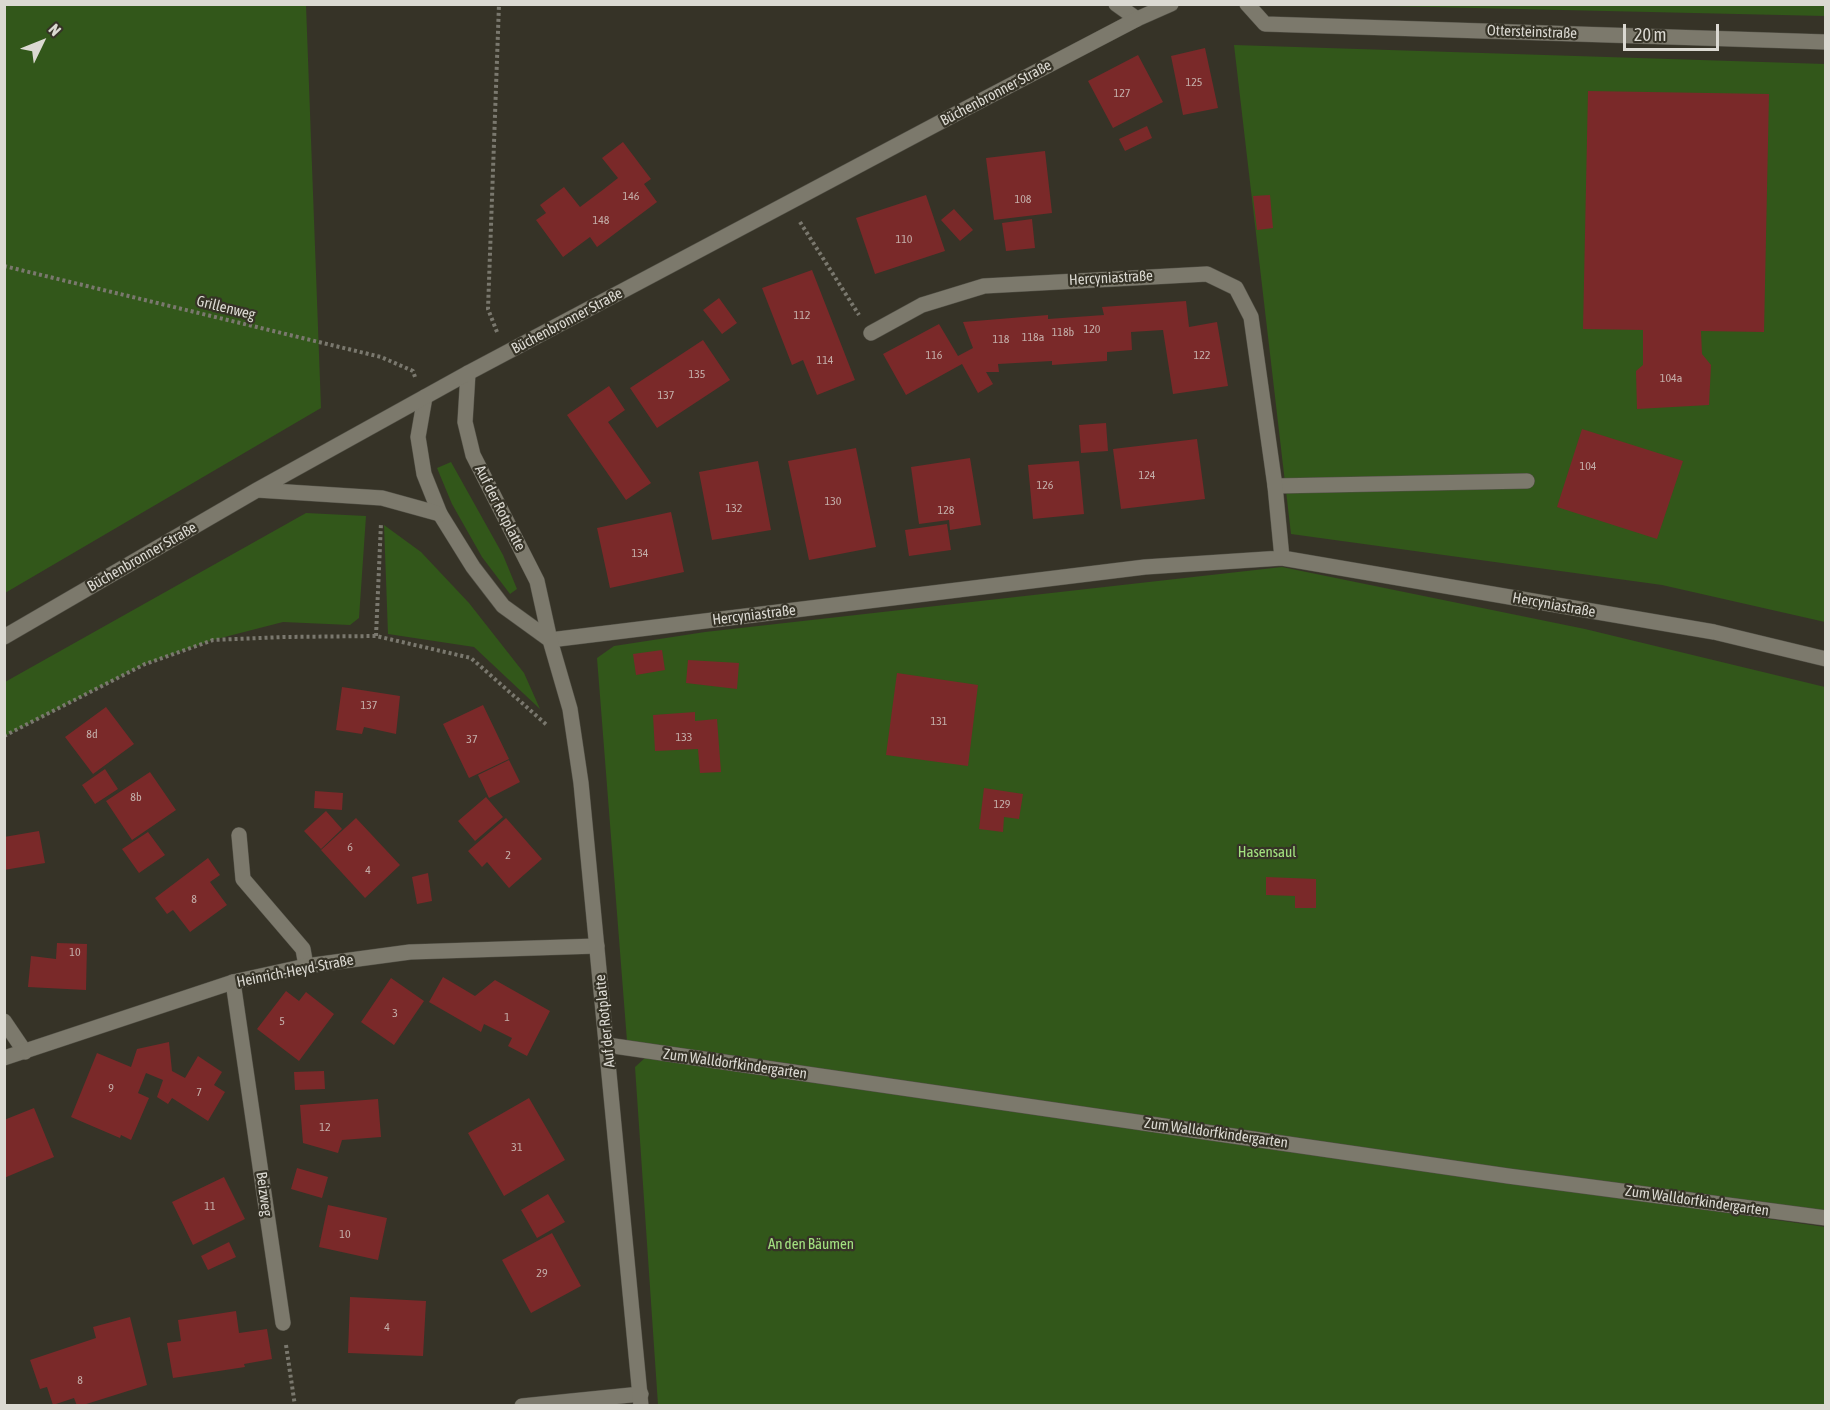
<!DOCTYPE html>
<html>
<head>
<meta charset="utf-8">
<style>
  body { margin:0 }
  #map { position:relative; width:1830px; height:1410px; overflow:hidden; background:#363327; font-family:"Asap Condensed",sans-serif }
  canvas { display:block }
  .frame { position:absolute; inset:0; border:6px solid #dbd9d2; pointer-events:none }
  .north { position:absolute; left:12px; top:12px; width:60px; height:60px; -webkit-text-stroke:4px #363327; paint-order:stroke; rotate:47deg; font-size:16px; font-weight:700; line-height:24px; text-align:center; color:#dbd9d2 }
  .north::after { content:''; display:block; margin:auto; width:21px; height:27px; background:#dbd9d2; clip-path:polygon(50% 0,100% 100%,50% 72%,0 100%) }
  .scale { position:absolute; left:1623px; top:24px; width:96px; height:27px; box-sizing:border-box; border:3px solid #dbd9d2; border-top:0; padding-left:8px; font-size:18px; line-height:21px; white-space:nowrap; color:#dbd9d2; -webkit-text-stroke:4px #363327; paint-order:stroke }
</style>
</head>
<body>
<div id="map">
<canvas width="1830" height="1410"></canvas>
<div class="frame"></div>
<div class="north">N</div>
<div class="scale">20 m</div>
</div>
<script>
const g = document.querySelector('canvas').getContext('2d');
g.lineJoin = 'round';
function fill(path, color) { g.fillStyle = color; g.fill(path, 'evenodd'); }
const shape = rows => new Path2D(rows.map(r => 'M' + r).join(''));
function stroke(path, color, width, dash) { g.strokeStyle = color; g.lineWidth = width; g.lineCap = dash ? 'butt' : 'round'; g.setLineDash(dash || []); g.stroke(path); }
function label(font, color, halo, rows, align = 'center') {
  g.font = font + ' "Asap Condensed",sans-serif'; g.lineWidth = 4.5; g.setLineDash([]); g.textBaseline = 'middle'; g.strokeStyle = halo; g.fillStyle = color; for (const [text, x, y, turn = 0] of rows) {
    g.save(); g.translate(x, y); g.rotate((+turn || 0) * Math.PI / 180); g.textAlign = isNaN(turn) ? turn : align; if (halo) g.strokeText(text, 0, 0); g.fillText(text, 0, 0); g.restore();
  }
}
fill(shape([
  [1825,4,1825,16,1343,5,1343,4],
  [4,5,306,5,321,408,5,593],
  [1234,45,1825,64,1825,622,1662,585,1291,534],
  [451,462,503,555,517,589,510,594,482,557,452,504,437,468],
  [306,513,366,516,359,618,350,625,283,622,213,640,145,664,5,736,5,682],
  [384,525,421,552,469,603,524,673,540,709,474,647,388,634],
  [1282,567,1585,629,1825,687,1825,1212,1509,1169,627,1041,597,658,614,646,705,632],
  [646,1057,1825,1227,1825,1405,658,1405,635,1067]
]), '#32571a');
fill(shape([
  [1205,48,1218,108,1183,115,1171,56],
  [1138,55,1163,102,1113,128,1088,81],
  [1588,91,1769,94,1764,332,1701,331,1702,354,1711,365,1709,405,1637,409,1636,371,1643,365,1643,330,1583,329],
  [1147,126,1152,138,1125,151,1119,139],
  [623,142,651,179,644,184,657,202,597,247,590,237,563,257,536,220,546,213,540,205,564,187,580,207,604,189,618,178,602,158],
  [1045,151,1052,213,994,220,986,158],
  [926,195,945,251,875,274,856,218],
  [1270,195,1273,228,1257,230,1253,196],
  [954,209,973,230,960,241,941,220],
  [1032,219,1035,248,1006,251,1002,223],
  [812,270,855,380,817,395,803,360,792,365,762,288],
  [719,298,737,323,722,334,703,310],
  [1186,301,1189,327,1217,322,1228,386,1173,394,1163,330,1131,332,1132,350,1107,352,1107,361,1052,365,1052,361,998,364,999,372,986,372,993,384,978,393,962,364,906,395,883,354,939,324,958,356,973,348,963,322,1048,315,1048,319,1104,315,1102,307],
  [703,340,730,380,657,428,630,388],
  [609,386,625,410,608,422,651,483,626,500,567,415],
  [1106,423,1108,451,1081,453,1079,425],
  [1582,429,1683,461,1657,539,1557,507],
  [1197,439,1205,499,1121,509,1113,449],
  [856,448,876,547,809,560,788,461],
  [970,458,981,525,950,530,949,520,919,524,911,467],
  [758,461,771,530,712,540,699,472],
  [1079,461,1084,514,1033,519,1028,465],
  [671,512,684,572,610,588,597,528],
  [947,524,951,550,909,556,905,530],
  [662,650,665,670,636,675,633,654],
  [688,660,739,663,737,689,686,683],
  [897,673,978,685,968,766,886,755],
  [342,687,400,696,396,734,364,727,362,734,336,730],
  [483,705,509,759,469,778,443,724],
  [106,707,134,744,93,774,65,737],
  [695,712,695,721,717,719,721,772,700,773,698,749,655,751,653,715],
  [509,760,520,782,489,798,478,775],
  [105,769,118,789,95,804,82,785],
  [150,772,176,810,132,840,106,801],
  [984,788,1023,794,1019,819,1004,817,1003,832,979,829],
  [315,791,343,793,342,810,314,808],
  [486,797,503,817,475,841,458,821],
  [326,811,342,829,321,849,304,831],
  [356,818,400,865,365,898,321,850],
  [506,818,542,859,509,888,487,862,482,867,468,851],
  [39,831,45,863,4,870,4,837],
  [148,832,165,855,139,873,122,849],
  [208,858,220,875,210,882,227,905,190,932,173,910,167,914,155,898],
  [428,873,432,901,417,904,412,877],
  [1266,877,1316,879,1316,908,1295,908,1295,896,1266,895],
  [57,943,87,944,86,990,28,987,31,956,56,959],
  [443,977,475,996,495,980,550,1011,527,1056,508,1046,512,1038,484,1024,481,1032,429,1002],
  [391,978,424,1001,394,1045,361,1022],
  [286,991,299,1001,306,992,334,1014,299,1061,257,1029],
  [169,1042,172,1071,185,1078,198,1056,222,1072,214,1085,225,1092,208,1121,172,1098,168,1104,157,1097,163,1080,146,1073,138,1093,149,1098,131,1140,121,1135,120,1138,71,1117,97,1053,131,1067,137,1049],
  [324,1071,325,1089,295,1090,294,1072],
  [529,1098,565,1160,504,1196,468,1133],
  [378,1099,381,1137,342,1140,338,1153,303,1143,300,1105],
  [34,1108,54,1157,4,1178,4,1120],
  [297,1168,328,1177,322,1198,291,1189],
  [224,1177,245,1219,193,1245,172,1202],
  [548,1194,565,1222,537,1238,521,1210],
  [328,1205,387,1218,378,1260,319,1247],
  [552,1233,581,1286,531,1313,502,1260],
  [229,1242,236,1257,208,1270,201,1256],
  [350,1297,426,1301,423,1356,348,1353],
  [236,1311,239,1333,267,1329,272,1359,244,1364,245,1367,173,1378,167,1343,181,1341,178,1320],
  [130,1317,147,1385,80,1406,77,1406,74,1398,53,1405,47,1387,40,1389,30,1360,96,1338,93,1327]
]), '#7a2929');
const service = shape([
  [1247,4,1265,24,1826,42],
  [1275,486,1527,481],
  [239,835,243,879,303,949,306,966],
  [233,982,283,1323],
  [4,1021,25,1052]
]);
const minor = shape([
  [1116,4,1137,19],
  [871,333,922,305,984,286,1207,274,1236,288,1251,317,1275,486,1282,558],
  [550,640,1145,567,1282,558,1714,632,1826,659],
  [607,1045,1508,1176,1826,1218],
  [4,1058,233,982,306,966,410,952,597,946],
  [522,1406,641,1394]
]);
const tertiary = shape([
  [468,373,465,422,473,455,537,581,550,640,570,709,581,783,641,1406],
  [425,397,418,437,424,474,440,514,473,567,503,606,550,640]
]);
const secondary = shape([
  [257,490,382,498,440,514],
  [4,637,257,490,468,373,965,109,1137,19,1171,4]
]);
stroke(service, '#525046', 16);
stroke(minor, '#525046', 16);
stroke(tertiary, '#525046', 16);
stroke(secondary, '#525046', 16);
stroke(shape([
  [800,222,859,315],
  [4,266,381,357,413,371,415,377],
  [497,332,488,309,499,4],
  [376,636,381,523],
  [4,736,145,664,213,640,284,637,376,636,471,658,548,726],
  [286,1345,295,1406]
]), '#7a786e', 4, [3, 3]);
stroke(service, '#7c796c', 15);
stroke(minor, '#7c796c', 15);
stroke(tertiary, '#7c796c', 15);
stroke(secondary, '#7c796c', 15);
label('12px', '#c3ada8', null, [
  ["125",1194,82],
  ["127",1122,93],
  ["146",631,196],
  ["108",1023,199],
  ["148",601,220],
  ["110",904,239],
  ["112",802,315],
  ["120",1092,329],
  ["118b",1063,332],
  ["118a",1033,337],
  ["118",1001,339],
  ["116",934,355],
  ["122",1202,355],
  ["114",825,360],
  ["135",697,374],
  ["104a",1671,378],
  ["137",666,395],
  ["104",1588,466],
  ["124",1147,475],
  ["126",1045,485],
  ["130",833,501],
  ["132",734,508],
  ["128",946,510],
  ["134",640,553],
  ["137",369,705],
  ["131",939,721],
  ["8d",92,734],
  ["133",684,737],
  ["37",472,739],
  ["8b",136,797],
  ["129",1002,804],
  ["6",350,847],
  ["2",508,855],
  ["4",368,870],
  ["8",194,899],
  ["10",75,952],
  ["3",395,1013],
  ["1",507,1017],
  ["5",282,1021],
  ["9",111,1088],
  ["7",199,1092],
  ["12",325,1127],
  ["31",517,1147],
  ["11",210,1206],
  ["10",345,1234],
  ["29",542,1273],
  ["4",387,1327],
  ["8",80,1380]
]);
label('15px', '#dbd9d2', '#363327', [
  ["Ottersteinstraße",1532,32,2],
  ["Büchenbronner Straße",996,93,-28],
  ["Hercyniastraße",1111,278,-3],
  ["Grillenweg",226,308,14],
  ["Büchenbronner Straße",567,321,-28],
  ["Auf der Rotplatte",500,508,63],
  ["Büchenbronner Straße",142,557,-30],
  ["Hercyniastraße",1554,605,10],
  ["Hercyniastraße",754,615,-7],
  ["Heinrich-Heyd-Straße",295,971,-11],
  ["Auf der Rotplatte",605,1021,-96],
  ["Zum Walldorfkindergarten",735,1064,8],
  ["Zum Walldorfkindergarten",1216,1133,8],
  ["Beizweg",264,1194,82],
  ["Zum Walldorfkindergarten",1697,1201,8]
]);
label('15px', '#a2e07f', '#363327', [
  ["Hasensaul",1267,852],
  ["An den Bäumen",811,1244]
]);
</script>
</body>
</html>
